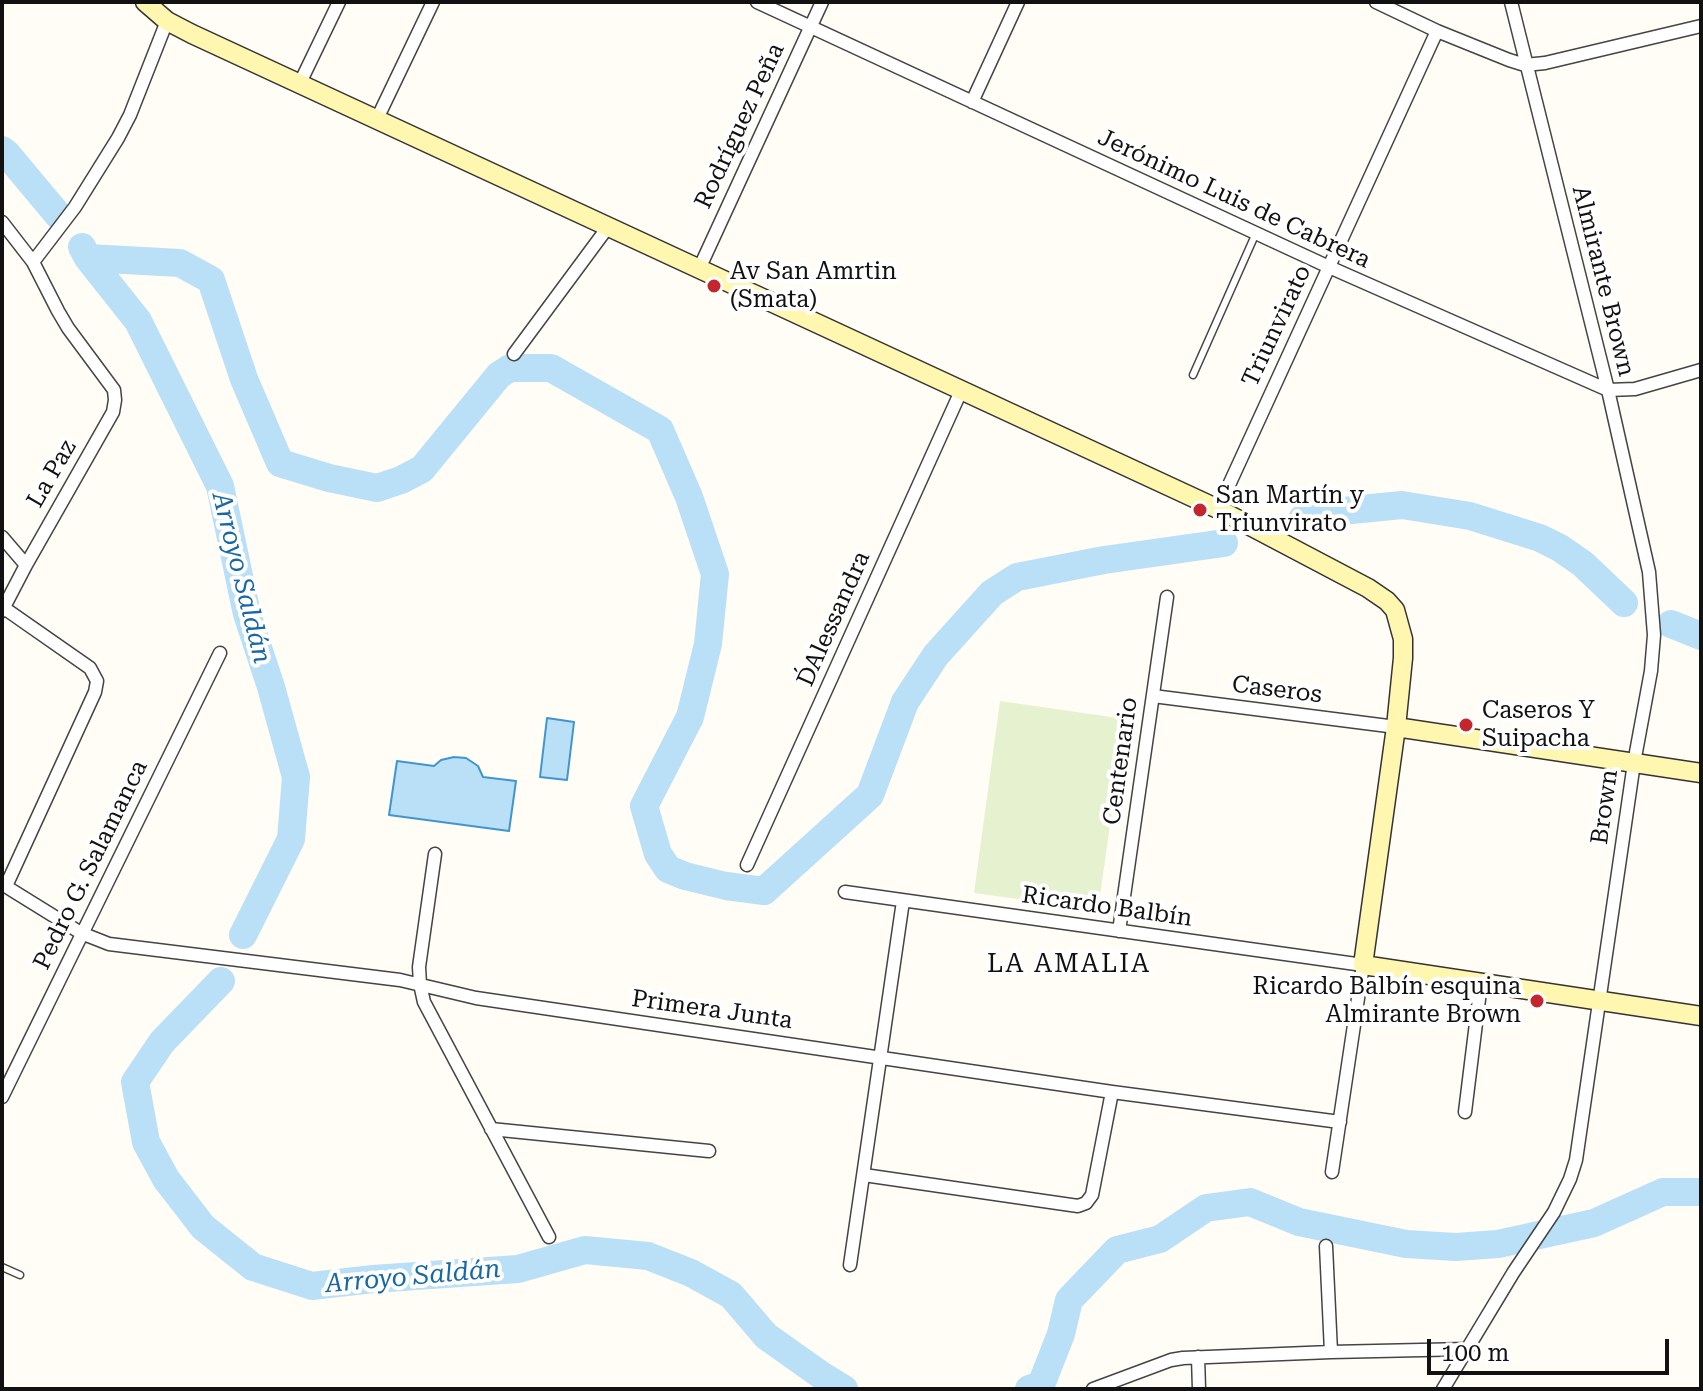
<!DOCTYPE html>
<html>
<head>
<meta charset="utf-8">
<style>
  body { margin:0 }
  #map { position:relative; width:1703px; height:1391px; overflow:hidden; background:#fffdf5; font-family:"Roboto Serif",serif }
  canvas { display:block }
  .frame { position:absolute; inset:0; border:4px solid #111; pointer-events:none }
  .scale { position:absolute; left:1427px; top:1339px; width:242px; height:36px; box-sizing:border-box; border:4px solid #111; border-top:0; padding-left:10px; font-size:24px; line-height:28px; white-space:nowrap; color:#111; -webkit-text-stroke:6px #fff; paint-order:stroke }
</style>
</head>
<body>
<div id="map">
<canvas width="1703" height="1391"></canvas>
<div class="frame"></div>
<div class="scale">100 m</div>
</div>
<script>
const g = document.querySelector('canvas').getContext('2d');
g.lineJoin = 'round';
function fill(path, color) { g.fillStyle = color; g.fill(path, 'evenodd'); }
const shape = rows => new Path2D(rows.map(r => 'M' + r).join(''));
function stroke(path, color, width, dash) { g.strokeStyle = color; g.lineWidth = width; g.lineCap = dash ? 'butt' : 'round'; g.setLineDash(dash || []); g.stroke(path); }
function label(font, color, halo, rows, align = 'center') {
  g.font = font + ' "Roboto Serif",serif'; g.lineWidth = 8; g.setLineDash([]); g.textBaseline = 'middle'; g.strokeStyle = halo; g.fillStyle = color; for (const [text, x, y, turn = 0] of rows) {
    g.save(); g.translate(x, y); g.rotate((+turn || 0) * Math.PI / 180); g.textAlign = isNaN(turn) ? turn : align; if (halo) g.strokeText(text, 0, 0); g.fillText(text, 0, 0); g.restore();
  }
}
fill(shape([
  [1000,701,1125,719,1098,910,974,893]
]), '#e6f2cf');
const water = shape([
  [547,718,574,722,567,780,540,777,547,718],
  [454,757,466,758,478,766,483,777,516,781,509,831,389,815,397,761,434,766,441,760,454,757]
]);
fill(water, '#b9e0f7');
stroke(water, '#3f96cf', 2);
stroke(shape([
  [2,150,7,154,58,215],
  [82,247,88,258,138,321,220,486,247,614,271,687,296,777,291,839,243,935],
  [88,258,180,263,211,280,244,379,280,463,329,478,377,488,401,480,422,469,499,375,510,368,551,368,660,430,689,497,715,574,708,644,690,717,644,806,658,854,668,869,685,876,726,886,764,891,870,795,905,702,936,655,992,593,1017,577,1104,560,1224,543],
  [1302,519,1351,510,1402,505,1470,516,1540,538,1560,548,1583,564,1624,603],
  [1671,624,1701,636],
  [221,981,162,1042,135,1082,146,1142,166,1179,203,1227,253,1267,312,1286,373,1279,518,1269,585,1250,648,1256,691,1273,731,1295,766,1336,821,1375,844,1389],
  [1029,1389,1041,1385,1061,1334,1069,1300,1117,1250,1160,1239,1206,1208,1250,1202,1299,1222,1406,1244,1456,1247,1498,1244,1594,1223,1663,1192,1701,1192]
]), '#b9e0f7', 28);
const lane = shape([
  [1193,375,1256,233],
  [2,1267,20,1275]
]);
const street = shape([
  [757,2,1329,267,1608,390,1635,389,1701,370],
  [1376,2,1437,31,1509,60,1525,65,1545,63,1701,26],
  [299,85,339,2],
  [972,102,1018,2],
  [376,121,433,2],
  [2,222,33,262,58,311,68,328,114,390,115,400,113,412,26,565,2,611],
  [33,262,75,207,118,138,130,115,167,21],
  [699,269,822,2],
  [514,354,608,227],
  [1218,509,1437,31],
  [2,537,26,565],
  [4,608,90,668,97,681,95,692,6,886],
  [1153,696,1396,727],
  [435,854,419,967,420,984,424,1002,549,1237],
  [747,865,961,391],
  [2,884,81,933,109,944,400,980,476,998,1112,1092,1340,1122],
  [845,892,1363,965,1332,1172],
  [1119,931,1167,597],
  [2,1097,220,653],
  [1465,1112,1481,983],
  [491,1129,709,1151],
  [864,1175,1078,1206,1086,1203,1092,1195,1112,1092],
  [1326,1246,1331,1352],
  [850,1265,903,901],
  [1198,1357,1199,1389],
  [1093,1389,1171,1360,1183,1358,1331,1352,1467,1349],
  [1443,1389,1513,1273,1554,1212,1570,1179,1576,1160,1634,763,1651,671,1654,635,1649,572,1608,390,1511,2]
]);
const secondary = shape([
  [145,2,167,21,192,34,1218,509,1368,588,1387,601,1395,610,1403,639,1403,658,1396,727,1363,965,1701,1016],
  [1396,727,1701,773]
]);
stroke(lane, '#444', 9);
stroke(street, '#444', 15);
stroke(secondary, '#333', 21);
stroke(lane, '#fff', 6);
stroke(street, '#fff', 12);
stroke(secondary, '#fff6b0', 18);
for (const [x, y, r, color] of [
  [714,286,8,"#c4262e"],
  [1200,510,8,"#c4262e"],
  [1466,725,8,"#c4262e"],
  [1537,1001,8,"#c4262e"]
]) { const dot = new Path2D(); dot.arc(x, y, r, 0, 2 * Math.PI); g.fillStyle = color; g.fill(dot); stroke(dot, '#fff', 3); }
label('24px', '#111', '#fff', [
  ["Rodríguez Peña",740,126,-65],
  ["Jerónimo Luis de Cabrera",1234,199,25],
  ["Almirante Brown",1603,281,76],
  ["Triunvirato",1277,326,-65],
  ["La Paz",52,474,-60],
  ["D´Alessandra",834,619,-66],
  ["Caseros",1277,690,7],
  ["Centenario",1121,761,-82],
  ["Brown",1605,807,-82],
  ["Pedro G. Salamanca",91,865,-64],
  ["Ricardo Balbín",1107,907,8],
  ["Primera Junta",712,1010,8]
]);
label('24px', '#111', '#fff', [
  ["Av San Amrtin",730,272],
  ["(Smata)",730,300],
  ["San Martín y",1216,496],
  ["Triunvirato",1216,524],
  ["Caseros Y",1482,711],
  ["Suipacha",1482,739],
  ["Ricardo Balbín esquina",1521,987,"right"],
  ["Almirante Brown",1521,1015,"right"]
], 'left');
label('italic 26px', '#1768a6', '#fff', [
  ["Arroyo Saldán",241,578,76],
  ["Arroyo Saldán",413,1277,-5]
]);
g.letterSpacing = '2px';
label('26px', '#111', '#fff', [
  ["LA AMALIA",1069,964]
]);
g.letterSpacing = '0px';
</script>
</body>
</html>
